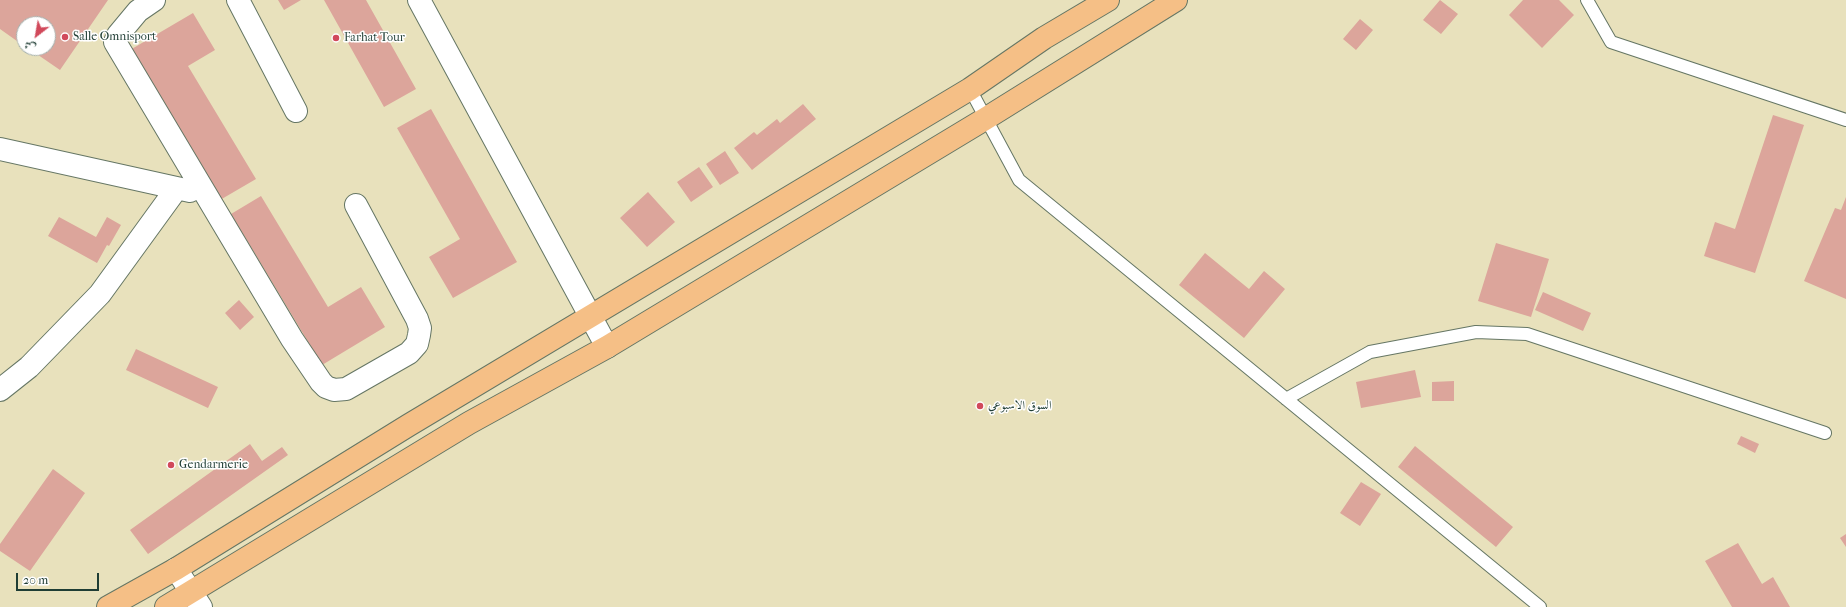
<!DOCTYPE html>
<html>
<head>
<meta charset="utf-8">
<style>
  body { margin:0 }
  #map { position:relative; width:1846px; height:607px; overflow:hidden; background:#e8e1bc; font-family:"IM FELL French Canon",Amiri,serif }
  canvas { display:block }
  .north { position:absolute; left:16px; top:16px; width:40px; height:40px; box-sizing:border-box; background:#fff; border:1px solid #a5b1ae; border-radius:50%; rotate:211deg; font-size:11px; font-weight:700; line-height:16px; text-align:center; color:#1f3d34 }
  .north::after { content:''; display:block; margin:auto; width:14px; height:18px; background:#d1495b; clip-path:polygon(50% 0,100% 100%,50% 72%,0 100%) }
  .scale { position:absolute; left:16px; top:573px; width:83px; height:18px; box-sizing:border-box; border:2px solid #1f3d34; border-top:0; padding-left:5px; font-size:12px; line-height:14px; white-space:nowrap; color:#1f3d34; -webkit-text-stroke:3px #fff; paint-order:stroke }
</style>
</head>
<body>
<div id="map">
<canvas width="1846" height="607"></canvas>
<div class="north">ش</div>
<div class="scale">20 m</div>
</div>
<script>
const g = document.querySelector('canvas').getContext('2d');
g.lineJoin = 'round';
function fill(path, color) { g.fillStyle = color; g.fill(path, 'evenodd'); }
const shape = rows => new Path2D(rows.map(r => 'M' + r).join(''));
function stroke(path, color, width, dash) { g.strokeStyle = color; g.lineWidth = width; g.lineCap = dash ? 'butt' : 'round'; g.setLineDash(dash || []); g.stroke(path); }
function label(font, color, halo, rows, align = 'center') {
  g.font = font + ' "IM FELL French Canon",Amiri,serif'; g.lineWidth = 3; g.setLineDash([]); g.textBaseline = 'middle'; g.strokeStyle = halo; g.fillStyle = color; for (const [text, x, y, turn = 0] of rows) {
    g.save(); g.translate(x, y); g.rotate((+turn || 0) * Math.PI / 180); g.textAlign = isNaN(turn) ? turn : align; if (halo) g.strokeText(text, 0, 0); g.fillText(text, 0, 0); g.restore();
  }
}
fill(shape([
  [0,0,108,0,60,70,28,48,48,48,48,24,24,24,24,46,0,29],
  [278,0,301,0,284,10],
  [324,0,366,0,416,89,384,107],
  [1440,0,1458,14,1441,34,1423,20],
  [1523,0,1559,0,1574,15,1542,48,1509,15],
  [193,13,215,50,188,66,256,179,220,200,130,50],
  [1360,19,1373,30,1356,50,1343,39],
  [803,104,816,119,752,170,734,148,754,132,757,135,777,119,780,123],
  [431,109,517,262,453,298,429,257,460,239,397,128],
  [1773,115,1804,125,1755,273,1704,256,1715,222,1735,229],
  [725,151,739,173,720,185,706,164],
  [699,167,713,187,691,202,677,182],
  [648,192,675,222,647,247,620,218],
  [261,196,328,307,361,287,385,327,322,365,231,214],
  [1846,197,1846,299,1804,281,1835,208,1841,210],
  [59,217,96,237,107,217,121,225,109,246,107,245,97,263,48,236],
  [1496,243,1549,259,1531,317,1478,301],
  [1205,253,1249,289,1264,271,1285,289,1244,338,1179,285],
  [1543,292,1591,313,1583,331,1535,310],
  [239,300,254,317,240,330,225,313],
  [136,349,218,387,208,408,126,370],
  [1415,370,1421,397,1361,408,1356,382],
  [1454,381,1454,401,1432,401,1432,382],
  [1741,436,1759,444,1755,453,1737,444],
  [250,444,262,461,282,447,288,455,148,554,130,530],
  [1415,446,1513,527,1496,547,1398,467],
  [53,469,85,493,30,571,0,551,0,544],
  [1361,482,1381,494,1360,526,1340,513],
  [1846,534,1846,547,1840,538],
  [1738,543,1762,584,1773,577,1790,607,1732,607,1705,561]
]), '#dca59b');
const service = shape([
  [1587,0,1611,42,1846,120],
  [970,89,1019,180,1540,607],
  [1286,399,1370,352,1476,332,1527,334,1825,433]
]);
const minor = shape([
  [154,0,138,11,118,35,115,42,292,339,321,382,326,387,334,390,346,389,409,353,417,344,419,335,420,328,417,319,356,205],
  [238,0,296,111],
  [419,0,607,347],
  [0,149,190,191],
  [0,390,29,367,100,294,177,188],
  [176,569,201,607]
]);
const primary = shape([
  [108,607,176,569,409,425,970,89,1044,38,1108,0],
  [166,607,469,423,607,347,985,119,1176,0]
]);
stroke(service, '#657664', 14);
stroke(minor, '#657664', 24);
stroke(primary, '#657664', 24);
stroke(service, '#fff', 12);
stroke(minor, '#fff', 22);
stroke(primary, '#f5bf86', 22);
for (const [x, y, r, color] of [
  [65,37,4,"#d1495b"],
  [336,38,4,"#d1495b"],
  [980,406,4,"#d1495b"],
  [171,465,4,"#d1495b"]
]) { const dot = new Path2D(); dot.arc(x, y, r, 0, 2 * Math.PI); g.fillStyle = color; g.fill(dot); stroke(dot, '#fff', 1.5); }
label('12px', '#1f3d34', '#fff', [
  ["Salle Omnisport",73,37],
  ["Farhat Tour",344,38],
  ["السوق الاسبوعي",988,406],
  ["Gendarmerie",179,465]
], 'left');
</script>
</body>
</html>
